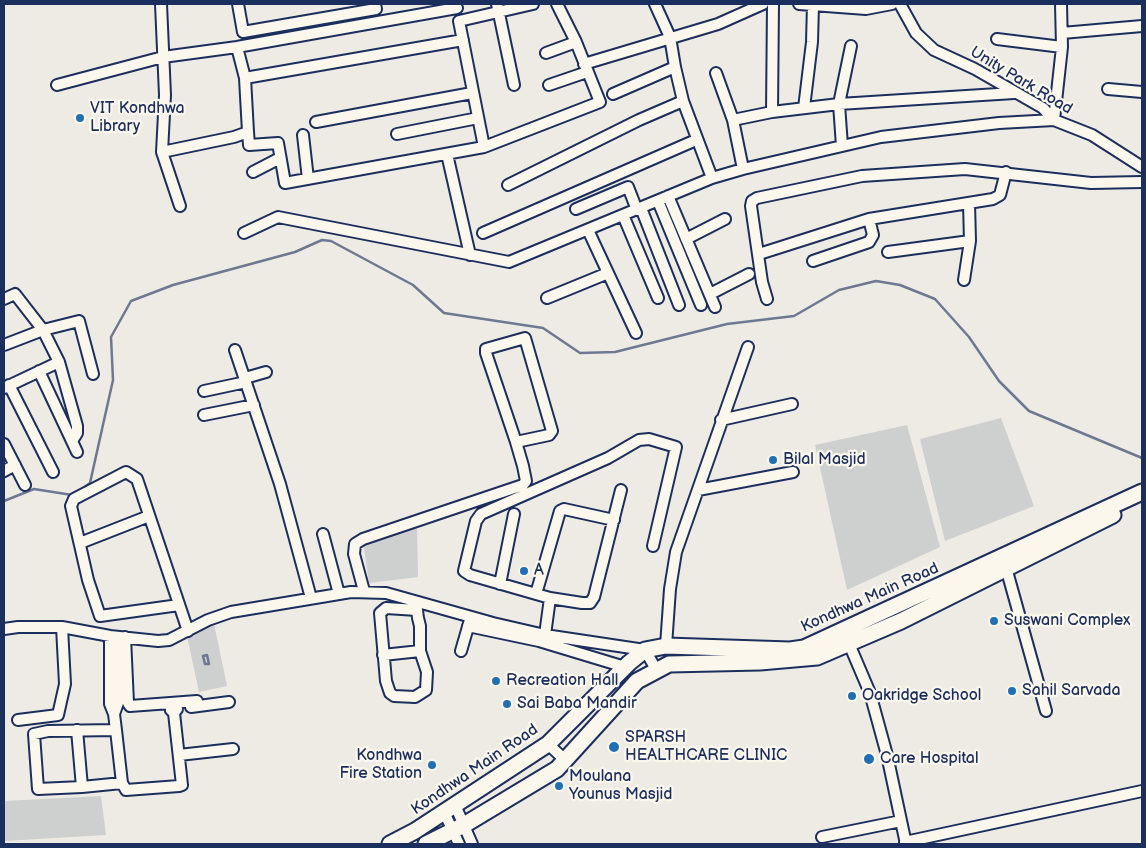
<!DOCTYPE html>
<html>
<head>
<meta charset="utf-8">
<style>
  body { margin:0 }
  #map { position:relative; width:1146px; height:848px; overflow:hidden; background:#eeebe4; font-family:"Balsamiq Sans",sans-serif }
  canvas { display:block }
  .frame { position:absolute; inset:0; border:5px solid #1b2f5e; pointer-events:none }
</style>
</head>
<body>
<div id="map">
<canvas width="1146" height="848"></canvas>
<div class="frame"></div>
</div>
<script>
const g = document.querySelector('canvas').getContext('2d');
g.lineJoin = 'round';
function fill(path, color) { g.fillStyle = color; g.fill(path, 'evenodd'); }
const shape = rows => new Path2D(rows.map(r => 'M' + r).join(''));
function stroke(path, color, width, dash) { g.strokeStyle = color; g.lineWidth = width; g.lineCap = dash ? 'butt' : 'round'; g.setLineDash(dash || []); g.stroke(path); }
function label(font, color, halo, rows, align = 'center') {
  g.font = font + ' "Balsamiq Sans",sans-serif'; g.lineWidth = 4.5; g.setLineDash([]); g.textBaseline = 'middle'; g.strokeStyle = halo; g.fillStyle = color; for (const [text, x, y, turn = 0] of rows) {
    g.save(); g.translate(x, y); g.rotate((+turn || 0) * Math.PI / 180); g.textAlign = isNaN(turn) ? turn : align; if (halo) g.strokeText(text, 0, 0); g.fillText(text, 0, 0); g.restore();
  }
}
fill(shape([
  [1001,418,1034,506,945,541,920,439],
  [907,425,940,547,847,590,815,445],
  [417,523,418,577,369,583,363,541],
  [214,624,227,686,199,692,187,636],
  [101,796,106,835,4,841,4,801]
]), '#cecfcf');
stroke(shape([
  [79,491,90,483,113,380,111,337,131,301,173,285,295,252,322,240,331,241,413,285,444,313,543,328,580,353,615,352,727,324,794,316,839,290,876,281,900,285,935,299,969,337,999,381,1029,411,1142,458],
  [4,501,34,489,72,495],
  [207,655,209,664,205,664,203,656,207,655]
]), '#6d7892', 2.5);
const street = shape([
  [161,4,165,95,162,152,180,206],
  [238,4,243,32,376,9,375,4],
  [497,4,514,85],
  [773,4,772,112,839,104,1014,93],
  [799,4,866,9,892,4],
  [900,4,916,33,934,50,975,69,1043,108,1054,120,1092,135,1142,167],
  [1062,33,1142,26],
  [997,39,1062,47],
  [237,47,245,78],
  [546,53,576,42],
  [584,64,718,24,763,4],
  [675,67,683,101,712,178],
  [716,73,733,120],
  [57,85,163,57,237,47,457,8],
  [549,85,587,72],
  [1108,89,1142,92],
  [613,94,675,67,670,37,655,4],
  [804,108,812,42,813,5],
  [316,122,472,93],
  [248,132,249,145,278,143,285,183,484,147,600,102,576,42,557,4],
  [397,134,478,118],
  [303,135,308,179],
  [842,146,839,104,851,46],
  [484,147,459,21,533,4],
  [162,152,234,137,248,132,245,78,463,40],
  [447,154,470,255],
  [743,169,733,120,772,112],
  [253,172,280,158],
  [508,185,639,120,683,101],
  [668,196,715,307],
  [658,201,701,305],
  [641,208,679,305],
  [576,209,628,187,637,210],
  [623,215,658,298],
  [588,230,636,333],
  [244,233,278,217,509,262,712,178,743,169,881,137,999,123,1054,120,1062,47,1061,4],
  [483,233,696,140],
  [686,239,725,219],
  [888,252,970,241],
  [759,254,869,219,993,199,1000,195,1006,172],
  [813,261,869,242,873,235,869,219],
  [964,280,970,241,969,203],
  [710,294,749,274],
  [547,298,608,273],
  [4,299,15,294,43,330,4,345],
  [767,299,762,282,751,206,752,201,757,198,862,176,965,169,1091,183,1142,182],
  [235,350,280,484,311,598],
  [59,362,77,426,77,433,72,441],
  [39,371,77,452],
  [245,378,266,372],
  [9,385,53,472],
  [4,388,59,362,43,330,79,321,93,374],
  [204,391,246,382],
  [204,415,254,405],
  [721,420,792,404],
  [4,444,25,485],
  [4,471,15,465],
  [698,490,793,472],
  [323,534,339,594],
  [80,543,149,516],
  [1005,564,1046,711],
  [500,584,514,514],
  [364,591,354,554,355,544,363,539,523,485,526,481,523,466,516,442,486,353,486,349,525,338,552,431,549,435,516,442],
  [536,594,560,511,564,509,614,520],
  [550,598,470,575,464,571,476,521,481,514,608,458,639,440,649,439,676,447,653,546],
  [414,601,416,606,417,610,418,618,420,626,420,651,427,672,426,690,415,697,394,696,390,693,386,681,380,613,386,608,417,610],
  [179,605,100,616,88,580,71,506,74,499,126,472,137,479,188,631],
  [468,626,539,641,625,667],
  [4,629,18,627,62,627,110,636,158,641,169,640,208,620,231,612,351,592,386,593,493,623,545,635,645,650,657,671],
  [545,635,550,598,582,603,590,603,594,597,621,490],
  [110,636,110,704,114,714,116,730],
  [125,637,128,703,130,706,197,701],
  [847,639,870,693,887,755,906,844],
  [666,646,670,589,676,552,748,347],
  [461,651,470,620],
  [383,655,420,651],
  [191,707,229,702],
  [114,714,119,700,117,637],
  [18,720,58,715,65,684,62,627],
  [77,730,82,787,122,783],
  [548,744,565,760],
  [179,755,233,749],
  [82,787,38,789,34,734,48,731,116,730,122,783,126,790,179,786,182,785,174,713,171,710,173,707,177,709,174,713],
  [455,805,472,844],
  [444,812,459,844],
  [822,837,901,821],
  [905,842,1142,791]
]);
const primary = shape([
  [390,844,415,831,548,744,629,663,645,650,666,646,790,650,804,648,1142,492],
  [426,844,464,825,557,769,637,681,669,664,760,662,817,657,901,621,1113,515]
]);
stroke(street, '#1b2f5e', 14);
stroke(primary, '#1b2f5e', 19);
stroke(street, '#fbf7ec', 10);
stroke(primary, '#fbf7ec', 15);
for (const [x, y, r, color] of [
  [80,118,5,"#1f6fb2"],
  [773,460,5,"#1f6fb2"],
  [524,571,5,"#1f6fb2"],
  [994,621,5,"#1f6fb2"],
  [496,681,5,"#1f6fb2"],
  [1012,691,5,"#1f6fb2"],
  [852,696,5,"#1f6fb2"],
  [507,704,5,"#1f6fb2"],
  [614,747,6,"#1f6fb2"],
  [869,759,6,"#1f6fb2"],
  [432,765,5,"#1f6fb2"],
  [559,786,5,"#1f6fb2"]
]) { const dot = new Path2D(); dot.arc(x, y, r, 0, 2 * Math.PI); g.fillStyle = color; g.fill(dot); stroke(dot, '#fbf7ec', 2); }
label('16px', '#1b2f5e', '#fbf7ec', [
  ["Unity Park Road",1021,81,31],
  ["Kondhwa Main Road",870,598,-24],
  ["Kondhwa Main Road",475,770,-34]
]);
label('16px', '#1b2f5e', '#fbf7ec', [
  ["VIT Kondhwa",90,109],
  ["Library",90,127],
  ["Bilal Masjid",783,460],
  ["A",534,571],
  ["Suswani Complex",1004,621],
  ["Recreation Hall",506,681],
  ["Sahil Sarvada",1022,691],
  ["Oakridge School",862,696],
  ["Sai Baba Mandir",517,704],
  ["SPARSH",625,738],
  ["HEALTHCARE CLINIC",625,756],
  ["Kondhwa",422,756,"right"],
  ["Fire Station",422,774,"right"],
  ["Care Hospital",880,759],
  ["Moulana",569,777],
  ["Younus Masjid",569,795]
], 'left');
</script>
</body>
</html>
